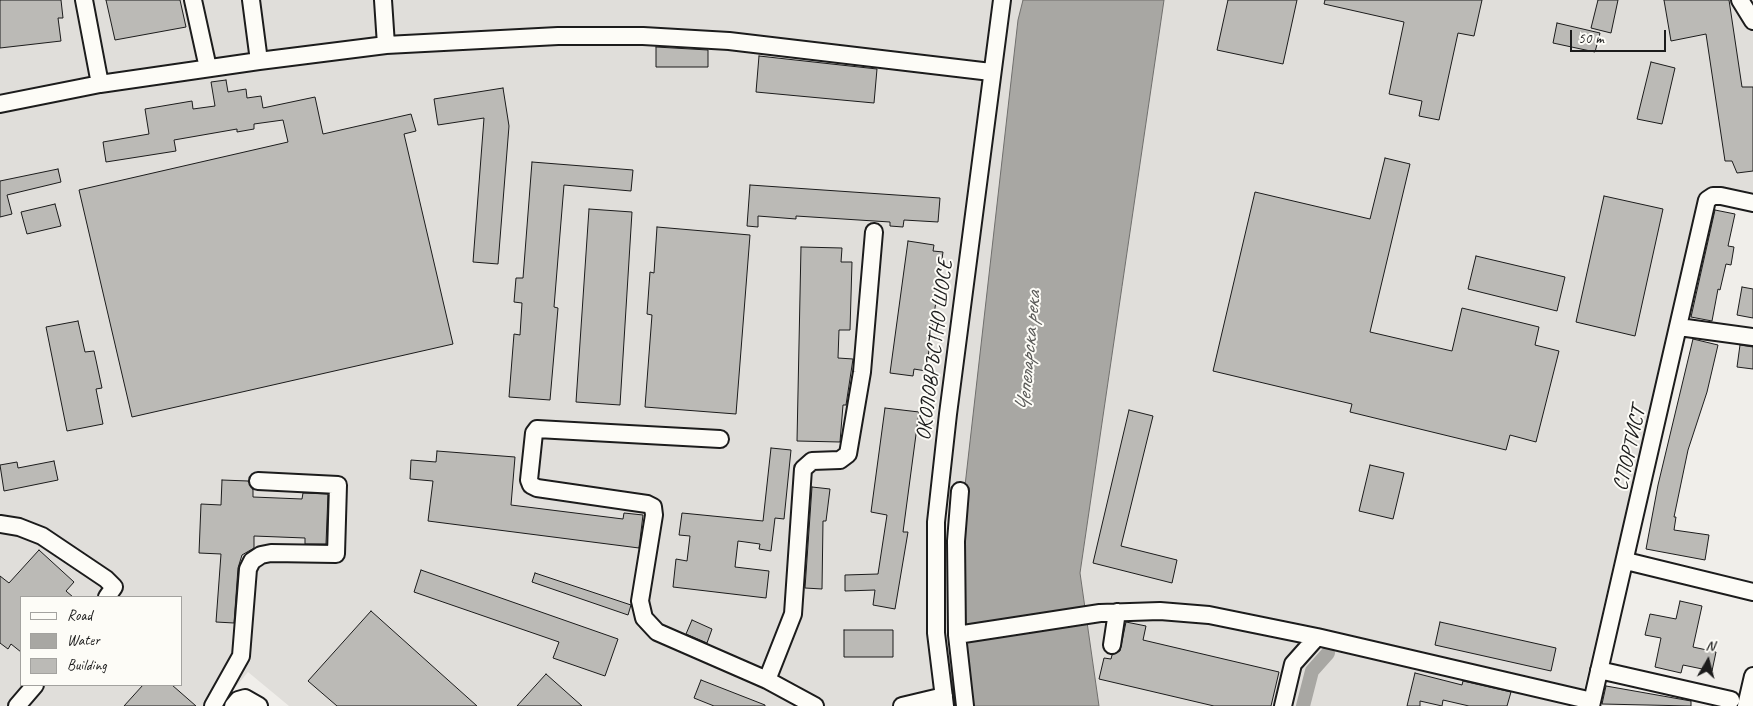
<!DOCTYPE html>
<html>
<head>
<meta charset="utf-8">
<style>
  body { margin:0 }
  #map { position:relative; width:1753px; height:706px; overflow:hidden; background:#f0eeea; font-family:Caveat,sans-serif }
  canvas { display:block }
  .legend { position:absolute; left:20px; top:596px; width:162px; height:90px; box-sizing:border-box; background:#fdfcf7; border:1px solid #a3a29f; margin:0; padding:6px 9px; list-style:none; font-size:15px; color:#1c1c1c }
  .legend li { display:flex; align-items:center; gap:10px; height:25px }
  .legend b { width:25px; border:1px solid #a3a29f }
  .north { position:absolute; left:1683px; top:636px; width:50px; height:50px; -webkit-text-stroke:4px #fdfcf7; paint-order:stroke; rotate:8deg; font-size:14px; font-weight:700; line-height:20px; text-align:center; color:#1c1c1c }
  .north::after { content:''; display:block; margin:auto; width:18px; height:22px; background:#1c1c1c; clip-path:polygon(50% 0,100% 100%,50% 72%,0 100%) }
  .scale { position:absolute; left:1570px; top:30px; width:96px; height:22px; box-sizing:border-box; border:2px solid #1c1c1c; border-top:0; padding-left:6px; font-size:15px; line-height:18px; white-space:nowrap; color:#1c1c1c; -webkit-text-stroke:4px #fdfcf7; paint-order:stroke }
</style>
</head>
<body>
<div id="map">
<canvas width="1753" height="706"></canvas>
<ul class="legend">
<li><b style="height:6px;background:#fdfcf7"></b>Road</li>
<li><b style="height:14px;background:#a8a7a3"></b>Water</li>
<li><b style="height:14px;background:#bbbab6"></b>Building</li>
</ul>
<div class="north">N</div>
<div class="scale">50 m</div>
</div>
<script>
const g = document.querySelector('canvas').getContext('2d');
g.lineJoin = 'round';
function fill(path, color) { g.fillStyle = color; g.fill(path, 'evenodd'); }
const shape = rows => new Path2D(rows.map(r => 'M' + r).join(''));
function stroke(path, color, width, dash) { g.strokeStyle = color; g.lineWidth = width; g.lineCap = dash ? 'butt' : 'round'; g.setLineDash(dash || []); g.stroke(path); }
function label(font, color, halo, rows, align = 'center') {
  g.font = font + ' Caveat,sans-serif'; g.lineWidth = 4; g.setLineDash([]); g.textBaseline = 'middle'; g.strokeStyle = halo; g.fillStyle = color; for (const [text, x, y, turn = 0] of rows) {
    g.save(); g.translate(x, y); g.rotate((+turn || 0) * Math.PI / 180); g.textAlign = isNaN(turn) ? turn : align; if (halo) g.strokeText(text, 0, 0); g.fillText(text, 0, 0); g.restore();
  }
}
fill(shape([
  [0,0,1023,0,1018,20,971,706,289,706,248,672,220,706,0,706],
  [21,597,181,597,181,685,21,685],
  [1164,0,1753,0,1753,200,1701,191,1580,706,1099,706,1080,573]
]), '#e0deda');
const water = shape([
  [1023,0,1164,0,1080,573,1099,706,971,706,965,651,962,512,1018,20,1023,0]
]);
fill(water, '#a8a7a3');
stroke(water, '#706f6d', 1);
stroke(shape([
  [1303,706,1312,671,1328,653]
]), '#a8a7a3', 14);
const building = shape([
  [0,0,61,0,63,18,58,18,61,41,0,48,0,0],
  [106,0,180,0,186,27,115,40,106,0],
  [1228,0,1297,0,1283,64,1217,50,1228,0],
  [1325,0,1482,0,1474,36,1458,33,1439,120,1419,116,1422,101,1389,94,1404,22,1324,4,1325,0],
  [1598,0,1618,0,1611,33,1591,28,1598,0],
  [1664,0,1729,0,1742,87,1753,87,1753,171,1737,173,1732,161,1725,161,1706,34,1671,41,1664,0],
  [1557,23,1600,33,1595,52,1553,43,1557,23],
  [656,47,708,50,708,67,656,67,656,47],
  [759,56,877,69,874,103,756,92,759,56],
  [1651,62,1675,68,1662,124,1637,119,1651,62],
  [226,80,228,92,246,89,247,98,261,96,263,108,315,97,323,134,411,114,416,131,404,134,453,344,132,417,79,190,288,142,283,120,254,124,254,129,237,132,237,129,174,140,176,151,106,162,103,142,149,134,145,109,192,101,193,109,215,106,211,82,226,80],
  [503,88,509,126,498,264,473,262,484,118,438,125,434,99,503,88],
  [1385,158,1410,164,1370,332,1452,351,1462,308,1539,327,1535,345,1559,351,1536,442,1510,435,1506,450,1350,412,1352,404,1213,371,1255,192,1370,219,1385,158],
  [532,162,633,170,631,191,564,185,554,307,558,308,550,400,509,397,514,334,520,335,522,303,514,302,516,278,523,278,532,162],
  [58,169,61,182,7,195,12,214,0,217,0,181,58,169],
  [750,185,940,198,938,222,904,220,903,227,890,226,890,222,796,216,796,219,758,216,758,227,747,226,750,185],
  [1604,196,1663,209,1635,336,1576,322,1604,196],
  [55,204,61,226,27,234,21,212,55,204],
  [589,209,632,212,620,405,576,402,589,209],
  [1715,210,1735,214,1728,246,1734,247,1731,265,1726,264,1720,290,1718,289,1712,321,1691,317,1715,210],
  [657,227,750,235,736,414,645,407,652,315,647,314,650,272,654,273,657,227],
  [908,241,934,245,933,251,943,252,926,371,914,369,913,376,890,373,908,241],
  [801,247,842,248,841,262,852,262,850,330,839,330,838,358,853,359,846,405,843,405,840,442,797,441,801,247],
  [1476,256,1565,277,1557,311,1468,289,1476,256],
  [1742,287,1753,289,1753,318,1737,315,1742,287],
  [78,321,85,352,94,351,102,388,96,389,103,424,67,431,46,327,78,321],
  [1693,339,1718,345,1707,392,1688,450,1674,517,1676,517,1674,530,1709,535,1705,560,1646,549,1658,485,1693,339],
  [1740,345,1753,347,1753,369,1737,367,1740,345],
  [885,408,919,412,903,532,908,532,895,609,873,605,875,590,845,591,845,575,878,574,887,515,871,512,885,408],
  [1129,410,1153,416,1121,546,1177,560,1172,583,1093,563,1129,410],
  [771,448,791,450,784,519,775,518,771,551,759,549,760,544,738,541,735,567,769,571,766,598,673,587,676,559,687,561,690,536,679,535,682,513,763,521,771,448],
  [437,451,515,457,511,505,623,519,624,513,643,515,639,548,428,521,433,481,410,479,411,460,436,462,437,451],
  [54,461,58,480,4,491,0,465,17,462,18,468,54,461],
  [1370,465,1404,473,1393,519,1359,511,1370,465],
  [222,480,248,481,253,490,253,497,302,499,303,493,328,494,326,544,305,544,305,538,254,536,254,548,242,555,238,568,234,623,216,622,221,554,199,553,201,504,221,505,222,480],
  [812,487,830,489,826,521,823,521,822,589,805,588,812,487],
  [39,550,74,582,66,591,73,597,21,597,21,652,11,644,8,649,0,643,0,576,9,583,39,550],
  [421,570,618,639,605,676,553,658,559,642,414,592,421,570],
  [535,573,631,605,628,615,532,582,535,573],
  [1680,601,1702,606,1693,647,1716,652,1712,671,1683,665,1681,673,1655,667,1661,638,1645,635,1650,614,1676,619,1680,601],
  [371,611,477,706,337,706,308,681,371,611],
  [692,620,712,629,707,643,686,634,692,620],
  [1126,622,1146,626,1143,640,1279,672,1271,706,1214,706,1099,679,1104,658,1111,659,1112,655,1120,651,1126,622],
  [1440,622,1556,648,1551,671,1435,645,1440,622],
  [844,630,893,630,893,657,844,657,844,630],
  [1415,673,1462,685,1463,681,1511,692,1507,706,1469,706,1443,700,1442,706,1420,701,1420,706,1407,706,1415,673],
  [546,674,582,706,517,706,546,674],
  [701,680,765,705,765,706,714,706,694,698,701,680],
  [143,685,172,685,196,706,124,706,143,685],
  [1606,686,1691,701,1691,706,1602,704,1606,686]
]);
fill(building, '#bbbab6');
stroke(building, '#1c1c1c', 1);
const minor = shape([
  [84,0,100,84],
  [193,0,208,68],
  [251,0,259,61],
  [383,0,386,45],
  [1740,0,1753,21],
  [0,104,100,84,259,61,386,45,558,36,643,36,729,41,991,72],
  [1679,327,1753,337],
  [720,439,537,429,534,433,529,480,531,485,537,488,647,504,653,507,654,515,640,601,644,618,657,632,767,680,815,706],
  [960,491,956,541,957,635,965,706],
  [0,524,19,527,42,536,106,579,114,587,107,597],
  [1626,561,1753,592],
  [957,635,1100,613,1160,611,1209,615,1317,637,1592,701],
  [1112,645,1117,612],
  [1599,670,1731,700],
  [767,680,793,614,803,469,812,461,840,460,848,454,862,372,874,232],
  [17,706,35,685],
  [213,706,241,656,248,569,252,561,261,555,271,553,336,554,338,485,258,481],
  [233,706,238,700,245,698,259,706],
  [902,706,944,696],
  [945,706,936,633,936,522,948,414,1002,0],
  [1283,706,1293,664,1317,637],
  [1591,706,1707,200,1713,196,1721,196,1753,203],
  [1746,706,1753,676]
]);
stroke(minor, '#1c1c1c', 20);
stroke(minor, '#fdfcf7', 16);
label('21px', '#1c1c1c', '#fdfcf7', [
  ["ОКОЛОВРЪСТНО ШОСЕ",935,350,-83],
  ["СПОРТИСТ",1630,449,-77]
]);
label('italic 22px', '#5b5b59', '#fdfcf7', [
  ["Чепеларска река",1029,352,-85]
]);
</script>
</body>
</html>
